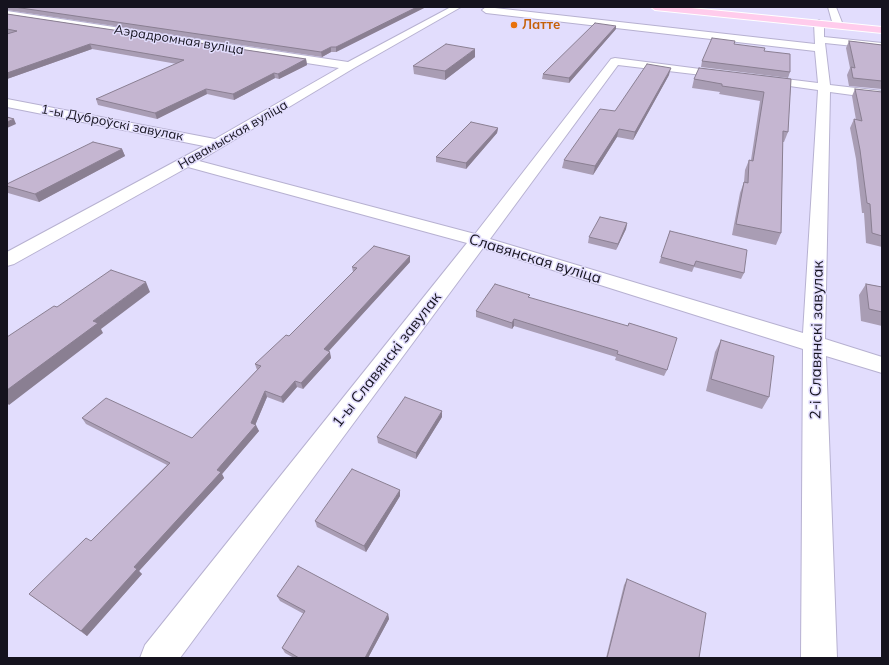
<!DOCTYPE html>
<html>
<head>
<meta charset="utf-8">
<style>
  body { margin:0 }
  #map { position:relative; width:889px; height:665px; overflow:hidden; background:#e2ddfd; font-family:Mulish,sans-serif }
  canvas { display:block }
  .frame { position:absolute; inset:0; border:8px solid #15131e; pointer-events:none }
</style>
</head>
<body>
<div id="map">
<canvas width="889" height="665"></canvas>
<div class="frame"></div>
</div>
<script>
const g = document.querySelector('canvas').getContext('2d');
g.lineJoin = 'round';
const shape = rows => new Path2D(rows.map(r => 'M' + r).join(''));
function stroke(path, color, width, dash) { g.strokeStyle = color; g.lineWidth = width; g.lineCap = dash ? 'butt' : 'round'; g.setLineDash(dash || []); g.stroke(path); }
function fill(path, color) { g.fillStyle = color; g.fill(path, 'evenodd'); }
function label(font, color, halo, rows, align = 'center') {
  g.font = font + ' Mulish,sans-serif'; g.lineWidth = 3; g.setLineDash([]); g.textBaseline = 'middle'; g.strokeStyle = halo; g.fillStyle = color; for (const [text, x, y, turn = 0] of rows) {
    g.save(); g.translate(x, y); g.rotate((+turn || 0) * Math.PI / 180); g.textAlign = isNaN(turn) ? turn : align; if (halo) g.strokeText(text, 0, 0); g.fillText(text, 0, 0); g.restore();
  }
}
const minor = shape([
  [451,7,461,7,354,68,199,161,475,234,611,59,615,58,731,73,733,75,731,77,727,78,618,65,490,239,803,333,818,90,761,82,757,81,755,79,757,77,761,76,818,83,815,51,486,13,482,10,486,7,815,44,814,23,819,20,824,23,824,37,882,43,882,49,825,43,830,85,882,91,882,99,830,92,825,339,882,357,882,373,826,356,837,658,801,658,803,349,483,248,180,658,140,658,145,645,467,243,188,167,14,264,7,266,7,252,204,146,7,107,7,99,215,139,339,68,7,17,7,11,348,62,451,7],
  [828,7,836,7,843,25,841,27,838,28,833,25,828,7]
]);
const major = shape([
  [651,7,681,7,882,27,882,33,655,10,651,7]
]);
stroke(minor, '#b7b1d1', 2);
stroke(major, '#fff', 2);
fill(minor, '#fff');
fill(major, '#ffccec');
fill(shape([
  [7,7,426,7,336,52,331,52,322,57,7,10],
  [7,14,306,59,307,65,279,79,275,78,234,100,207,94,157,119,98,105,96,99,177,64,92,49,7,79,7,34,8,34,7,34],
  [616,29,569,83,542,79,543,74],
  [849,41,882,45,882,89,849,86,847,75,850,68,846,48],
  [734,44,764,51,790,72,788,78,701,67,702,61],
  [475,57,445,80,414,74,413,66],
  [669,75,633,140,617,137,593,175,562,168,564,160,615,111],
  [694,79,791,79,788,132,784,142,783,142,781,233,776,245,732,235,740,193,744,182,745,170,749,160,751,160,760,101,719,94,720,92,692,88],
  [855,89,882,92,882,247,866,243,864,213,862,213,856,159,850,128,854,119,856,120,852,96],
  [498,128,497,133,466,169,436,162,436,157],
  [122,149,125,156,39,202,8,193,7,191,7,184],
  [627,223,626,229,616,250,588,243,589,237],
  [670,231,744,273,741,279,694,267,692,272,659,263],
  [410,262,329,351,331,358,303,389,297,387,283,403,267,397,255,425,259,431,222,474,224,478,139,571,142,574,87,636,36,599,29,594,91,541,167,465,86,424,82,418,192,438,257,370,255,364,289,336,353,272,352,267],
  [866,284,882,287,882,326,861,321,859,295],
  [529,298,667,370,664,376,615,360,616,357,514,326,512,329,476,317,476,311],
  [721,340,769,397,762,409,706,391,715,352],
  [442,417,416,459,378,443,377,437],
  [400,496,366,552,317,527,315,521],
  [627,579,699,658,606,658,624,585],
  [277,596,388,614,389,619,368,658,294,658,285,653,282,648,304,614,280,601]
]), '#a99db4');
fill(shape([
  [417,7,426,7,336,52,336,47],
  [616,26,616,29,569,83,569,78],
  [90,44,92,49,7,79,7,73],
  [331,47,331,52,322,57,321,52],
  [475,49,475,57,445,80,445,71],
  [306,59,307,65,279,79,278,74],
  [671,68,669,75,633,140,635,132],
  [274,73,275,78,234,100,233,94],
  [206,89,207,94,157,119,155,113],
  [14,119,16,124,7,128,7,122],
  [498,128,497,133,466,169,466,163],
  [619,129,617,137,593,175,595,166],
  [122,149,125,156,39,202,35,194],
  [627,223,626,229,616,250,618,244],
  [410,256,410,262,325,355,324,349],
  [146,282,150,292,101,329,103,333,9,405,7,403,7,390,93,321],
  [514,319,514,326,512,329,512,323],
  [330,352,331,358,303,389,301,383],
  [295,381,297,387,283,403,281,397],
  [265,391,267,397,254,428,256,425,259,431,222,474,224,478,139,571,142,574,87,636,81,631,134,567,217,470,251,423],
  [442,411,442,417,416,459,416,453],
  [400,490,400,496,366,552,364,546],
  [388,614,389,619,368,658,365,658]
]), '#8a7f92');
const building = shape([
  [14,7,417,7,336,47,331,47,321,52,14,7],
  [7,14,306,59,278,74,274,73,233,94,206,89,155,113,96,99,184,60,90,44,7,73,7,34,17,31,7,29,7,14],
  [595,23,616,26,569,78,543,74,595,23],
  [712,38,735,41,734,44,765,48,764,51,790,54,790,72,702,61,712,38],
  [849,41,882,45,882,81,853,78,851,67,855,68,849,41],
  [446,44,475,49,445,71,413,66,446,44],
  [647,64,671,68,635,132,619,129,595,166,564,160,600,109,615,111,647,64],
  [699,68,791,79,788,132,783,131,781,233,736,224,744,182,748,183,749,160,753,161,764,92,722,86,722,84,694,79,699,68],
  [855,89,882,92,882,236,872,233,870,204,867,203,860,150,854,119,862,121,855,89],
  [7,117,14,119,7,122,7,117],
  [471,122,498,128,466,163,436,157,471,122],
  [93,142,122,149,35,194,7,186,7,184,93,142],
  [600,217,627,223,618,244,589,237,600,217],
  [670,231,747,250,744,273,696,261,694,266,661,257,670,231],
  [374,246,410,256,324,349,330,352,301,383,295,381,281,397,265,391,251,423,256,425,217,470,221,472,134,567,137,569,81,631,29,594,86,538,91,541,170,463,82,418,106,398,192,438,261,366,255,364,286,335,289,336,357,268,352,267,374,246],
  [111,270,146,282,93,321,98,323,7,390,7,337,54,306,57,307,111,270],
  [495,284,530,295,528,297,628,326,629,323,677,338,667,370,617,354,618,351,514,319,512,323,476,311,495,284],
  [866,284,882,287,882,312,869,309,866,284],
  [721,340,774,356,769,397,711,379,721,340],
  [405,397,442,411,416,453,377,437,405,397],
  [352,469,400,490,364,546,315,521,352,469],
  [298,566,388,614,365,658,299,658,282,648,305,611,277,596,298,566],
  [627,579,706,613,699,658,607,658,627,579]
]);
fill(building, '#c5b6d1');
stroke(building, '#8a7f92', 1);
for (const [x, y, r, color] of [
  [514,25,4,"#e8710a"]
]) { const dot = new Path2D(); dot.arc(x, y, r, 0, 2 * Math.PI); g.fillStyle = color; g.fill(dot); stroke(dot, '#e2ddfd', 1.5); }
label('bold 13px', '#c56008', '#e2ddfd', [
  ["Латте",522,25]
], 'left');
label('13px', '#15131e', '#e2ddfd', [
  ["Аэрадромная вуліца",179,40,9],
  ["1-ы Дуброўскі завулак",112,123,11],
  ["Навамыская вуліца",233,135,-30]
]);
label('15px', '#15131e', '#e2ddfd', [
  ["Славянская вуліца",535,259,17],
  ["2-і Славянскі завулак",817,340,-89],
  ["1-ы Славянскі завулак",387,360,-52]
]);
</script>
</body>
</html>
